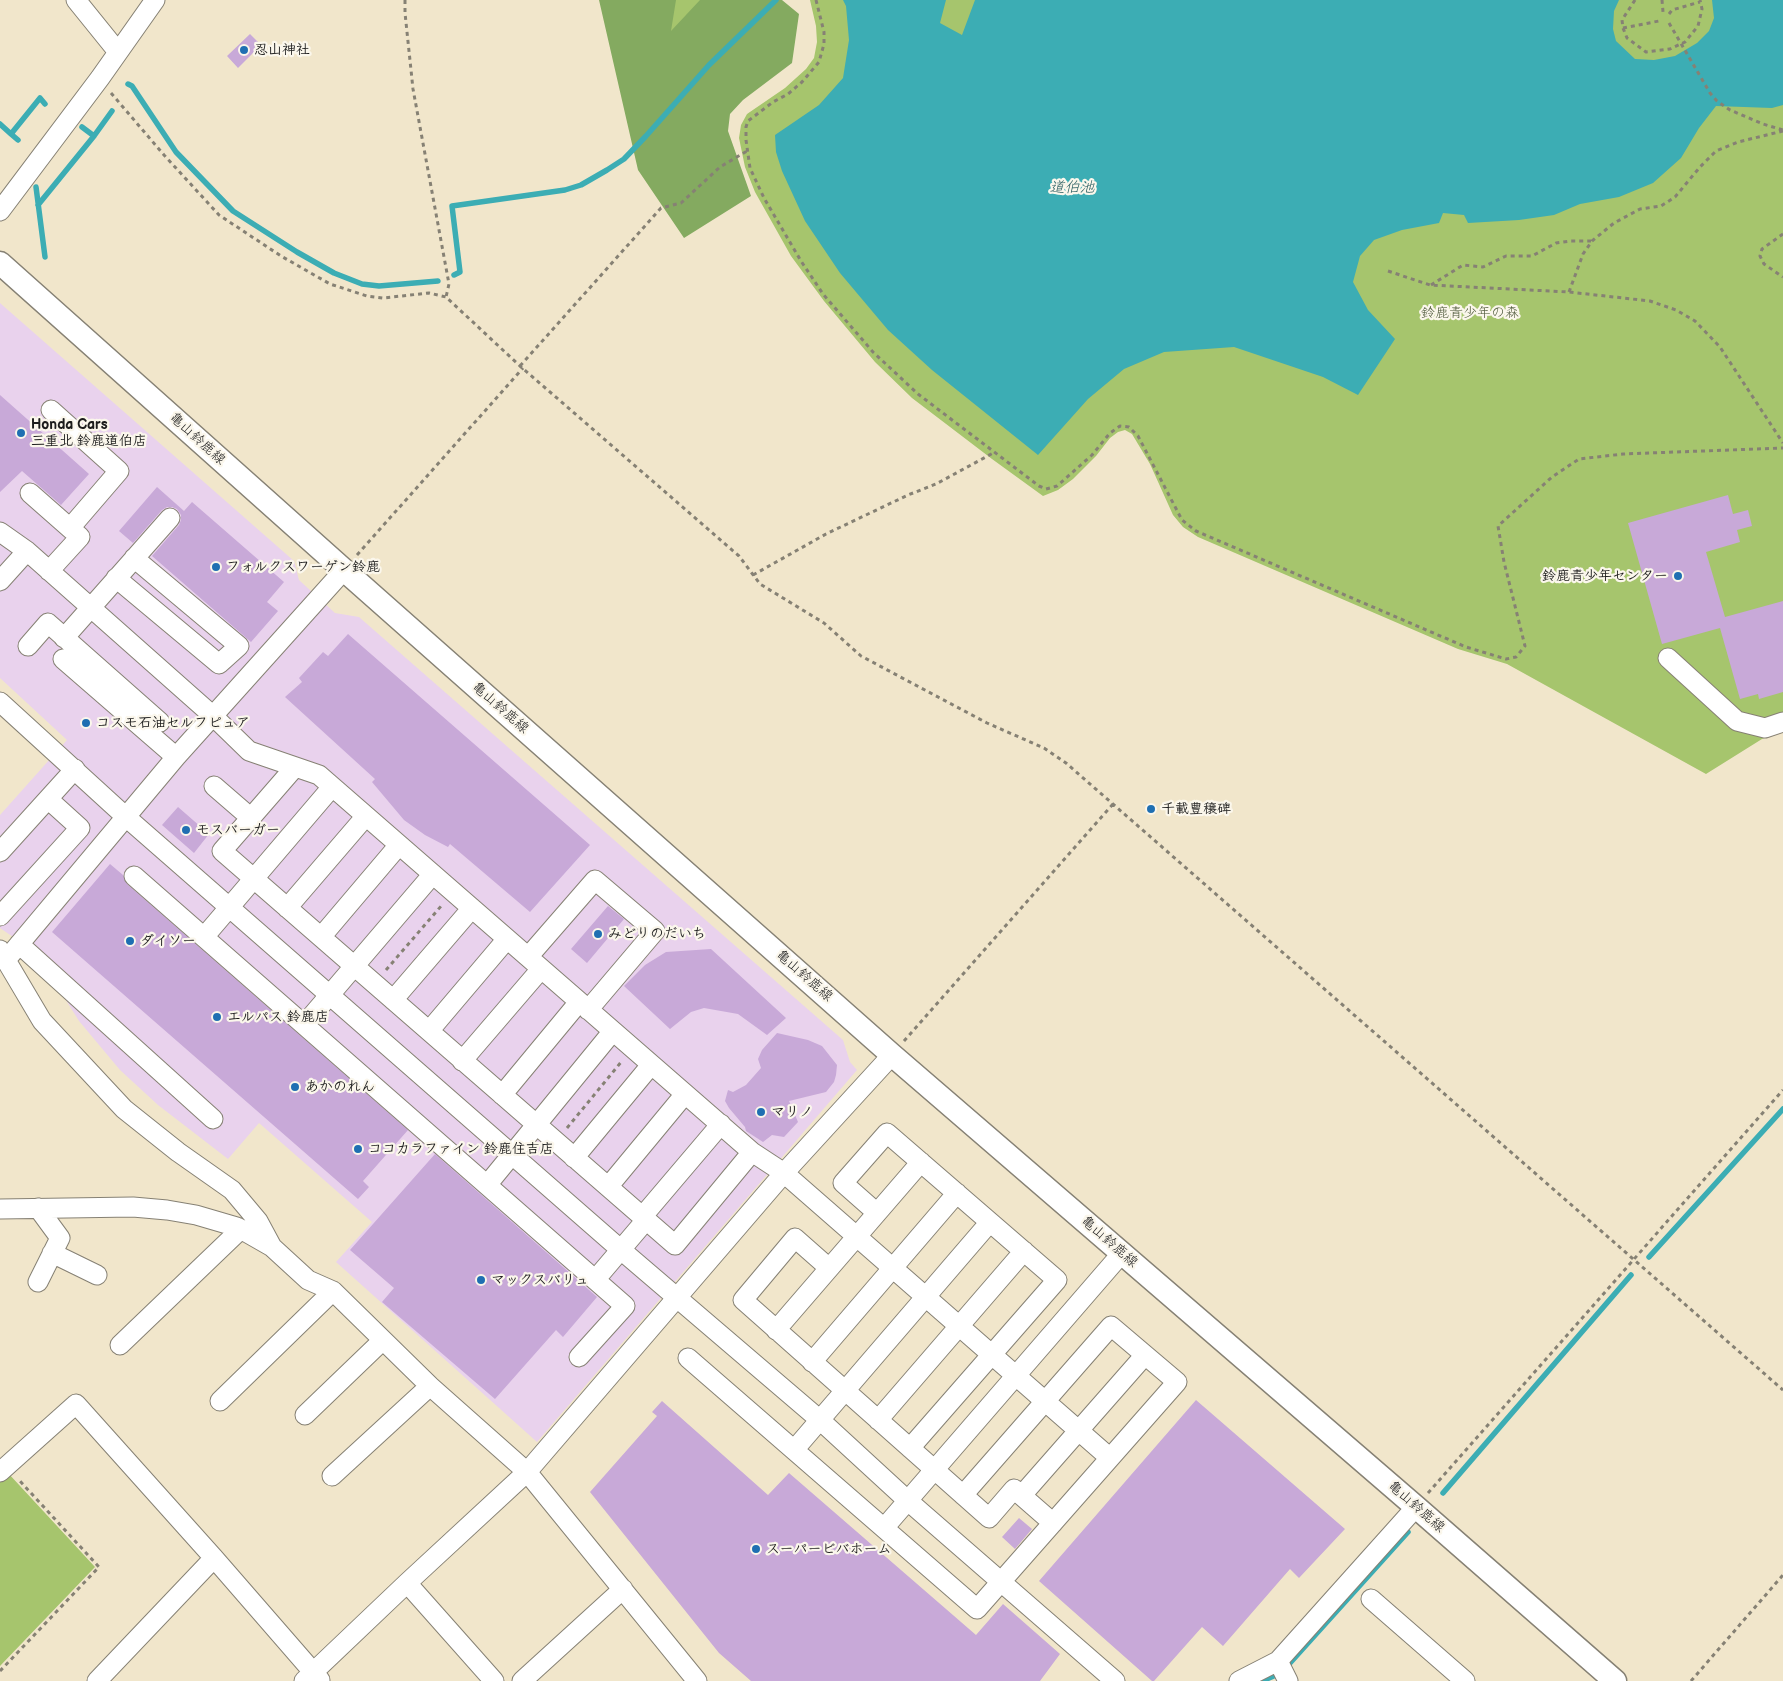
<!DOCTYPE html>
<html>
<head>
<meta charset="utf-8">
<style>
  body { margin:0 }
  canvas { display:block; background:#f1e6cb }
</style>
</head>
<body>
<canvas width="1783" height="1681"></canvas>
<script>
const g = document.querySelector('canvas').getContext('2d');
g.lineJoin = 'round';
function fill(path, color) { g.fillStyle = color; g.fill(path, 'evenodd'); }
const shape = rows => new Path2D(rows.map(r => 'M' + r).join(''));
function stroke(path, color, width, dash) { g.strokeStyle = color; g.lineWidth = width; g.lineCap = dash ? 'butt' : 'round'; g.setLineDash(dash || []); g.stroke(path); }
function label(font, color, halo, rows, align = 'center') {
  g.font = font + ' "Balsamiq Sans","Klee One",sans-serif'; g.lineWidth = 4.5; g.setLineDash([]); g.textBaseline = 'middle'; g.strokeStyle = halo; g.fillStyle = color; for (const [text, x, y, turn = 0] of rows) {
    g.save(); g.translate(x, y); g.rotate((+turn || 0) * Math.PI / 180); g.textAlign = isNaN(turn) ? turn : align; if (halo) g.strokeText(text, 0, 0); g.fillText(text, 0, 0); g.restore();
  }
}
fill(shape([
  [0,303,294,561,299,580,335,613,359,617,843,1040,850,1062,857,1070,537,1442,336,1262,372,1222,259,1123,228,1159,158,1105,120,1070,79,1021,39,957,19,941,0,928,0,815,67,740,0,678]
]), '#e9d2ed');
fill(shape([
  [616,0,703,0,661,44],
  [810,0,1783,0,1783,731,1762,739,1706,774,1507,664,1458,649,1198,537,1183,527,1173,515,1150,464,1132,434,1125,430,1118,432,1110,438,1096,456,1073,479,1058,490,1043,496,992,459,912,398,875,362,824,301,791,256,755,192,745,167,739,138,741,125,747,114,785,88,806,69,814,58,817,42,816,26],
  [8,1473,95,1567,0,1666,0,1482]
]), '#a6c56d');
fill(shape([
  [599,0,676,0,671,31,700,0,782,0,799,14,792,63,743,100,730,114,728,131,751,196,684,238,638,170]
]), '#84aa60');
fill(shape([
  [843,0,946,0,940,23,962,35,975,0,1619,0,1614,11,1613,29,1616,41,1635,59,1654,60,1675,56,1697,43,1709,31,1714,18,1712,0,1783,0,1783,105,1772,108,1716,106,1699,128,1681,158,1653,183,1619,197,1580,204,1554,215,1519,220,1468,223,1464,215,1443,213,1439,223,1402,230,1374,240,1360,256,1353,282,1368,310,1395,339,1358,395,1323,377,1234,347,1164,352,1124,369,1088,399,1038,455,932,370,888,330,840,273,805,221,782,171,776,152,775,135,819,105,843,78,849,40,846,6]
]), '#3cadb4');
stroke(shape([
  [128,84,132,86,176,152,233,211,297,252,334,273,362,284,379,286,438,281],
  [0,124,11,134,40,98,45,104],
  [82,127,94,136,112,111],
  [11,134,18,140],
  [36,187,45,257],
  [38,205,94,136],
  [454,275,460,272,452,206,565,190,581,185,607,170,624,159,646,136,709,65,776,0],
  [1649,1257,1783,1109],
  [1443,1493,1631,1275],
  [1290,1663,1408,1532],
  [1262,1681,1276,1675]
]), '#3cadb4', 5.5);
fill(shape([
  [250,34,261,45,238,68,227,56],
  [0,395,89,474,61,505,22,471,0,492],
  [157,487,184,511,192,502,284,582,267,602,278,611,251,642,152,556,179,525,181,520,181,515,177,509,172,507,167,507,162,510,133,543,119,531],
  [1728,495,1733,514,1748,510,1752,526,1737,530,1740,542,1706,552,1725,617,1783,601,1783,692,1759,699,1758,694,1740,699,1720,628,1662,644,1628,523],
  [348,634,590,845,530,912,450,844,448,847,425,835,404,820,372,782,375,779,285,697,302,682,299,678,323,652,328,656],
  [178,807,209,834,194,853,162,825],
  [110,864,123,875,127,884,408,1130,363,1181,369,1187,358,1199,52,932],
  [608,906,624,919,587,963,571,949],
  [711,949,786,1018,767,1035,738,1014,704,1008,691,1012,670,1029,624,986,645,965,666,952],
  [777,1033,808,1040,822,1046,837,1065,836,1075,834,1082,826,1092,789,1101,798,1122,784,1137,772,1135,763,1142,746,1131,745,1127,729,1108,725,1101,728,1090,733,1092,746,1085,761,1068,758,1059,762,1050],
  [435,1154,597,1297,563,1337,556,1330,495,1399,382,1302,394,1288,350,1250],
  [1196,1400,1345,1529,1299,1578,1290,1569,1223,1646,1202,1627,1154,1681,1152,1681,1039,1581],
  [662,1401,768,1495,789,1473,976,1635,1003,1604,1060,1654,1040,1681,751,1681,719,1653,590,1492,657,1416,652,1412],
  [1019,1518,1032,1529,1015,1549,1002,1537]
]), '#c8a9d8');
const minor = shape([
  [76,0,118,52],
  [0,211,100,78,155,0],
  [51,410,119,471,70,528],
  [30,493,80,537,49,571],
  [0,532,27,551,212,715,249,751,319,775,752,1152,784,1173,1110,1458],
  [116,578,219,664,239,646,134,558],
  [0,581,27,551],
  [64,638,170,518],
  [28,646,48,623,160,722],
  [1668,658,1737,721,1765,728,1783,722],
  [63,659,176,757],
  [0,702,126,817,620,1249,820,1420,907,1500,1115,1681],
  [295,767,222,851,675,1245,752,1152],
  [214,786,251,818],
  [0,852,75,769],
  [134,876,625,1306,579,1357],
  [287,908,366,816],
  [0,916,80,828,48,799],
  [204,937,332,787],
  [321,937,399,845],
  [19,944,213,1119],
  [0,950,42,1021,124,1109,178,1152,232,1190,258,1221,272,1247],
  [528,957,595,880,655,931,588,1010],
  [6,960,176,757,344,570],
  [393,1000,472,908],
  [304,1025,433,874],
  [429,1031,507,939],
  [462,1061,541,969],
  [502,1095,579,1002],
  [574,1158,651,1065],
  [487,1185,613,1031],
  [608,1187,685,1094],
  [38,1208,60,1238,38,1282],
  [0,1209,133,1207,167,1210,196,1215,237,1227,272,1247,308,1280,333,1291,430,1386,527,1472,697,1681],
  [877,1213,843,1183,887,1133,1057,1280,910,1448],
  [642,1217,721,1124],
  [52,1253,97,1275],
  [829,1268,795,1238,743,1300,989,1518,1014,1489,1053,1523],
  [595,1280,646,1220],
  [776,1330,921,1162],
  [120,1345,241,1229],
  [688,1358,977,1609,1177,1382,1111,1326,963,1495],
  [812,1362,957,1193],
  [220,1401,333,1291],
  [305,1415,382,1341],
  [878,1420,1024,1251],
  [794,1450,990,1222],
  [0,1472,76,1404,214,1558,320,1680],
  [332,1476,430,1386],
  [1022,1495,1145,1355],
  [884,1528,1122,1253],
  [407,1583,494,1681],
  [1371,1599,1465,1681],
  [1278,1661,1288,1681],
  [97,1681,214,1558],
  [304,1681,407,1583,527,1472,784,1173,892,1055],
  [522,1681,623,1589],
  [1239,1681,1278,1661,1416,1507]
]);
const major = shape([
  [0,263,344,570,892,1055,1416,1507,1615,1681]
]);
stroke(minor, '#868174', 21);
stroke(major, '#868174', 25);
stroke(shape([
  [405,0,405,13,413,89,449,284,446,297],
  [816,0,824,32,824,44,819,62,802,82,788,94,773,102,748,121,746,127,746,140,750,168,764,198,801,261,823,294,873,352,918,394,1039,486,1046,489,1057,486,1092,455,1110,433,1120,426,1129,427,1138,436,1182,520,1196,531,1466,647,1506,659,1516,657,1525,646,1504,562,1498,526,1552,477,1579,459,1623,454,1783,448],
  [1635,0,1622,20,1623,28,1627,38,1646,52,1670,49,1685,42,1698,26,1702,9,1700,0],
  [1662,0,1663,12],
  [1669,14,1672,10,1700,2],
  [1669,23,1710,93,1717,101,1730,110,1763,124,1783,130],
  [1623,28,1659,21],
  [111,93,164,155,219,215,281,256,330,284,367,296,383,298,429,293,446,297,520,366,739,556,760,584,824,623,861,656,987,723,1044,748,1066,763,1783,1390],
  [1783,234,1762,249,1760,256,1764,264,1783,277],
  [1388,271,1430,285,1569,292,1650,301,1676,310,1695,321,1720,347,1783,443],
  [1431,285,1463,265,1483,267,1506,256,1532,256,1556,243,1570,241,1591,241],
  [1569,292,1583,254,1592,241,1614,223,1640,209,1661,206,1675,197,1700,167,1716,151,1738,142,1783,131],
  [520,366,661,208,681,203,720,167,747,151],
  [357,555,523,368],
  [753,575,826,534,908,495,936,484,995,452],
  [386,970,442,905],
  [904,1041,1113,804],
  [567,1128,622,1061],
  [1428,1493,1783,1090],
  [0,1671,99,1567,19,1480],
  [1691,1681,1783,1575]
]), '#868174', 3, [4, 4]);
stroke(minor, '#fff', 19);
stroke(major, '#fff', 22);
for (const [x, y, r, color] of [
  [244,50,5,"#1f6fb2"],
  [21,433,5,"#1f6fb2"],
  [216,567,5,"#1f6fb2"],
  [1678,576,5,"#1f6fb2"],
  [86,723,5,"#1f6fb2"],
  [1151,809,5,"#1f6fb2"],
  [186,830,5,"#1f6fb2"],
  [598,934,5,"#1f6fb2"],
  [130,941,5,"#1f6fb2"],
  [217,1017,5,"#1f6fb2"],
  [295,1087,5,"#1f6fb2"],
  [761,1112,5,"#1f6fb2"],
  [358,1149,5,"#1f6fb2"],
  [481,1280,5,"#1f6fb2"],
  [756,1549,5,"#1f6fb2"]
]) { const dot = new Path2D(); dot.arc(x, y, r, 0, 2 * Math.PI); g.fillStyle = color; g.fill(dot); stroke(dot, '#fbf7ec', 2); }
label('bold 14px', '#1c1c1c', '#fbf7ec', [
  ["忍山神社",254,50],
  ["Honda Cars",31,425],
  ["三重北 鈴鹿道伯店",31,441],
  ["フォルクスワーゲン鈴鹿",226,567],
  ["鈴鹿青少年センター",1668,576,"right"],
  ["コスモ石油セルフピュア",96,723],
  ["千載豊穣碑",1161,809],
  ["モスバーガー",196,830],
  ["みどりのだいち",608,934],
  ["ダイソー",140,941],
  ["エルパス 鈴鹿店",227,1017],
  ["あかのれん",305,1087],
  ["マリノ",771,1112],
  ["ココカラファイン 鈴鹿住吉店",368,1149],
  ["マックスバリュ",491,1280],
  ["スーパービバホーム",766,1549]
], 'left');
label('14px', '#4c5738', '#fbf7ec', [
  ["鈴鹿青少年の森",1470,313]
]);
label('14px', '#1c1c1c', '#fbf7ec', [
  ["亀山鈴鹿線",197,439,42],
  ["亀山鈴鹿線",500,708,41],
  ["亀山鈴鹿線",804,976,41],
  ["亀山鈴鹿線",1109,1242,41],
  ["亀山鈴鹿線",1416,1507,41]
]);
label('italic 15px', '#2a5d60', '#fbf7ec', [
  ["道伯池",1072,188]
]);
</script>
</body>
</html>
